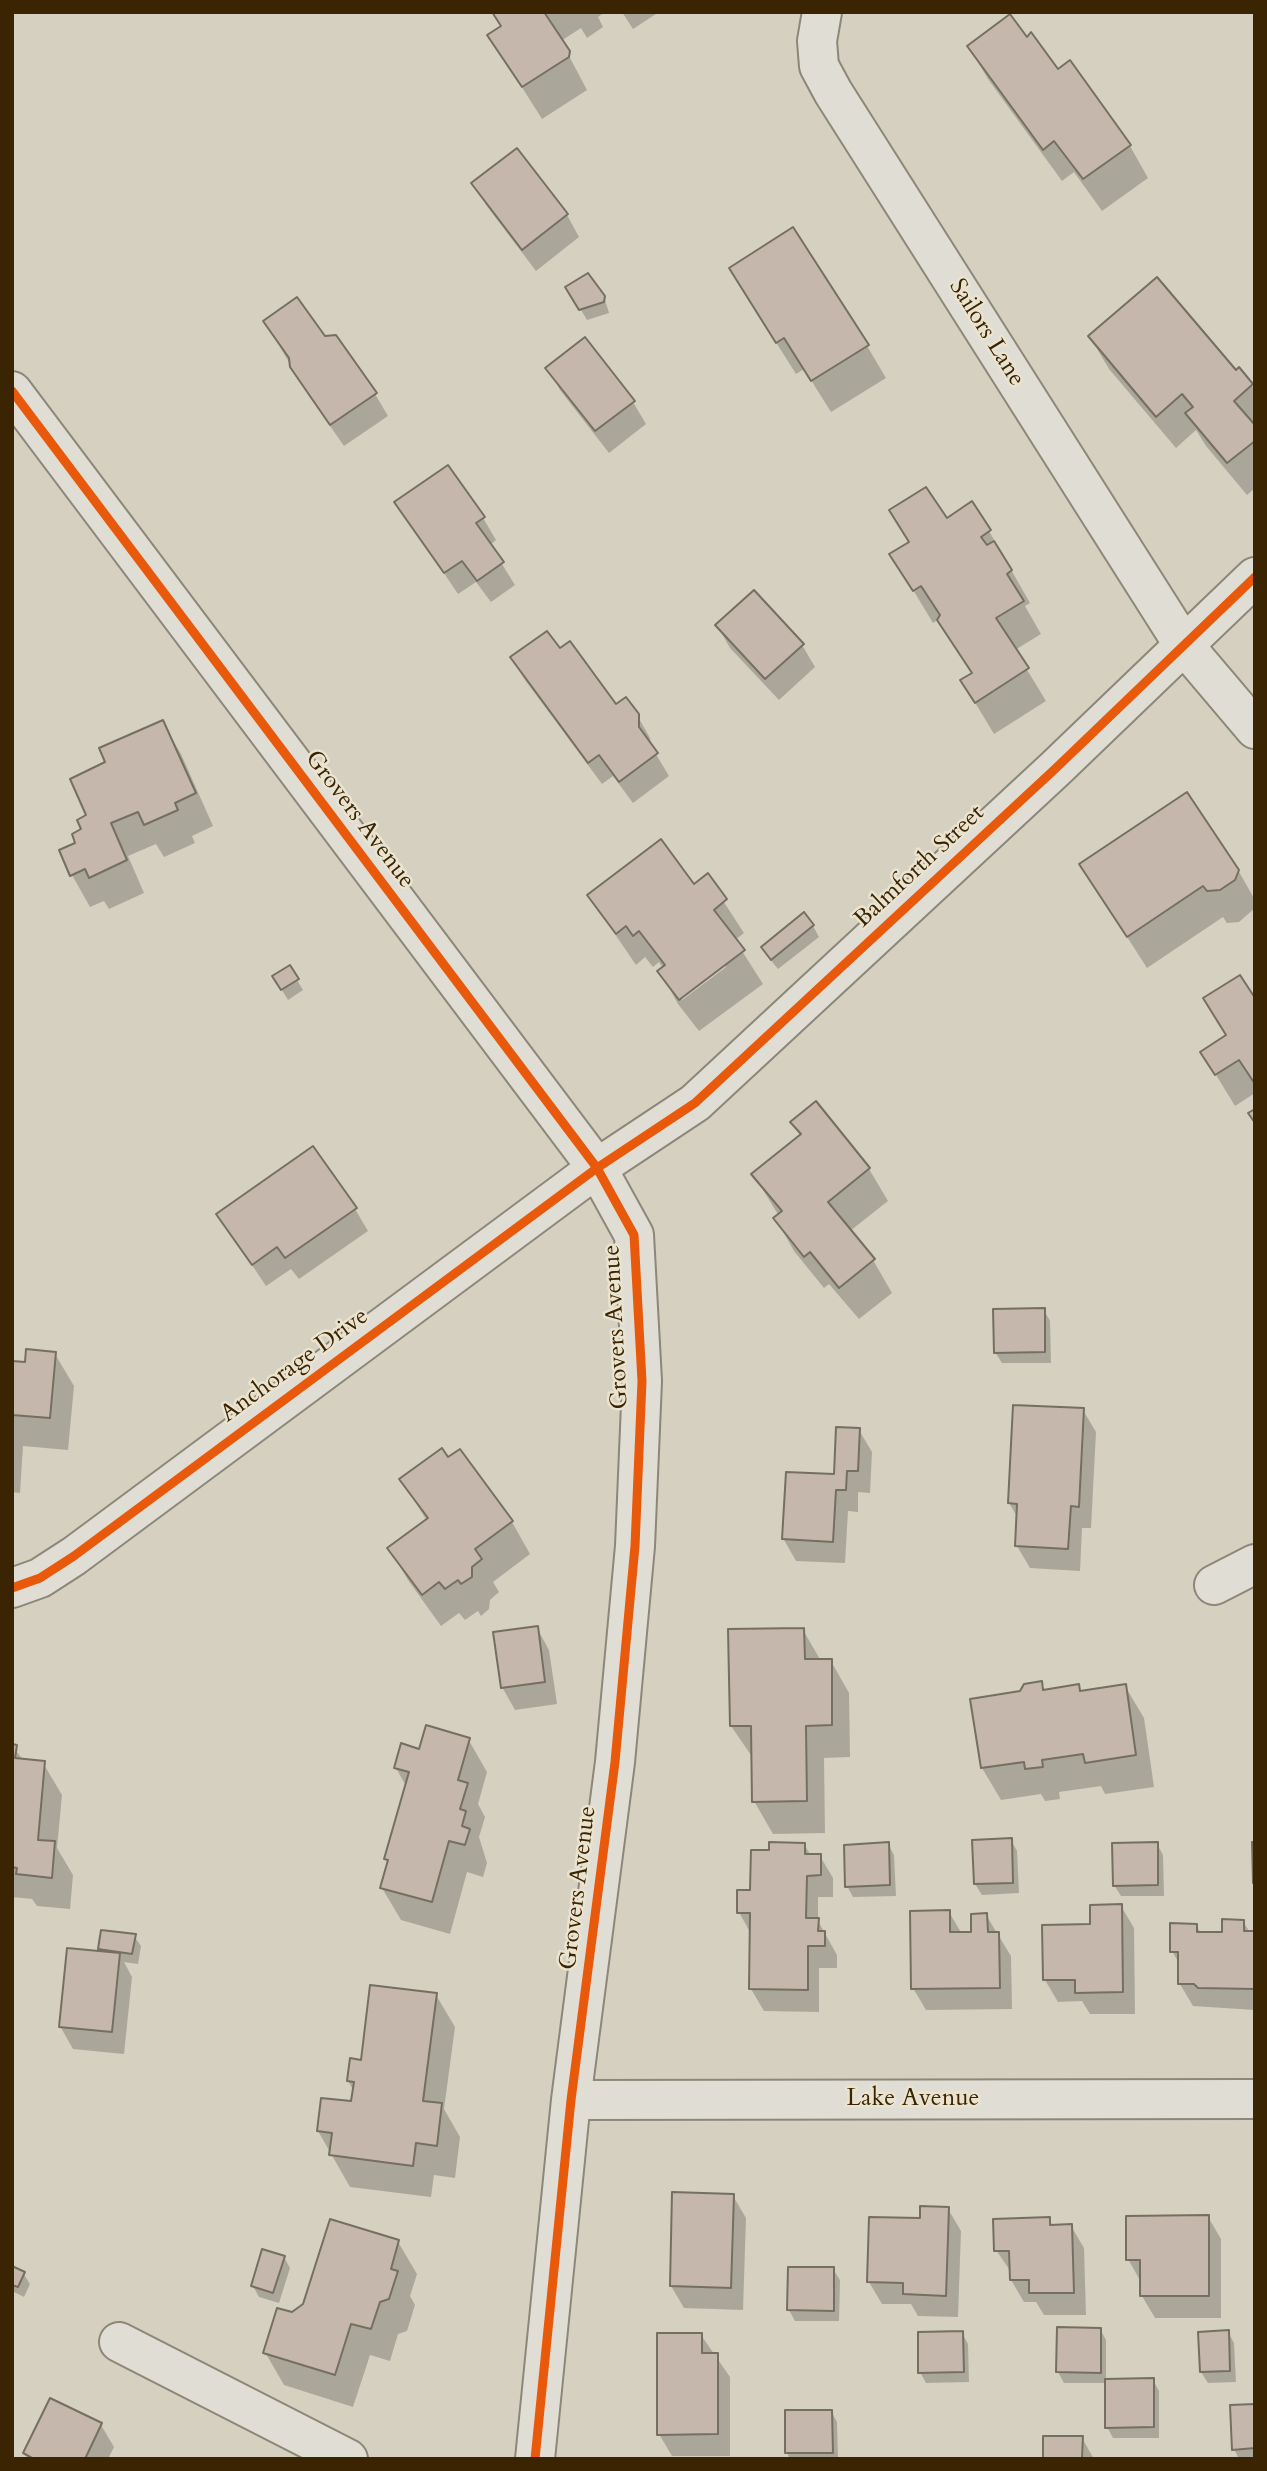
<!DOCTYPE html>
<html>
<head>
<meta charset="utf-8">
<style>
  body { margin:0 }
  #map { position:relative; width:1267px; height:2471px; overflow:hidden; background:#d5d0c0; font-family:Cardo,serif }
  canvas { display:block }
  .frame { position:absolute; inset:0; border:14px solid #3a2401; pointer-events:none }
</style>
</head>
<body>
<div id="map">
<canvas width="1267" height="2471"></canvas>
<div class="frame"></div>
</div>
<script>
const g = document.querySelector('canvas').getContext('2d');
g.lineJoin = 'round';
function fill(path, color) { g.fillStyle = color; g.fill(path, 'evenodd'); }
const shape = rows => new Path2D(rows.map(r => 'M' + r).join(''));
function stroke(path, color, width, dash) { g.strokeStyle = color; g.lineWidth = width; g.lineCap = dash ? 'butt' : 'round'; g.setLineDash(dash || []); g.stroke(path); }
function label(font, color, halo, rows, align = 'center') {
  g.font = font + ' Cardo,serif'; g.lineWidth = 5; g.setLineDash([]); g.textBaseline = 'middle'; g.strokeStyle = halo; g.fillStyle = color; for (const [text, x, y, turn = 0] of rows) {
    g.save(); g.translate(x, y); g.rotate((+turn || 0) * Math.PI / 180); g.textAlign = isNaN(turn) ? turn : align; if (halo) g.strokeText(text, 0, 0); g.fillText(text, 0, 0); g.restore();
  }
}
fill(shape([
  [492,12,605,12,598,17,603,27,587,38,581,28,561,41,587,90,542,119,489,35,502,27],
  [622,12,659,12,633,29],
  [1026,39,1130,146,1148,178,1102,211,1074,172,1062,181,988,79,969,47],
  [474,183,567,215,579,237,536,271,486,205],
  [568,288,604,297,609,313,587,320],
  [750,301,867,346,886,378,831,412,804,369,796,374],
  [265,321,375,394,388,416,344,446,305,390],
  [1090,337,1236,372,1239,370,1255,390,1255,488,1247,495,1206,446,1196,430,1176,448,1109,369],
  [548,368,633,402,646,424,609,453,560,390],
  [397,503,483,518,496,540,490,545,515,585,491,602,476,582,458,594],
  [946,521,989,531,1030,603,1025,606,1041,634,1015,650,1046,701,994,734,962,681,972,674,939,619,933,623,892,555],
  [717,625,802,645,815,667,779,700,730,648],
  [559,651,615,706,637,715,650,738,651,746,669,776,633,803,613,776,602,784,525,680,512,658],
  [162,722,181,754,213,826,192,836,195,843,164,857,156,844,128,856,144,893,109,909,104,901,90,907,72,875,78,844,108,763],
  [1081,865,1238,870,1255,900,1255,908,1239,922,1227,923,1223,917,1147,968],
  [707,876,744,933,735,940,763,984,699,1031,678,1004,660,971,663,968,659,962,653,967,645,957,636,965,589,896,694,886],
  [724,964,726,967,682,1000,682,996],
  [813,926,819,937,778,969,769,958],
  [289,967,303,990,288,1000,280,987],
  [1255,1001,1255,1093,1235,1106,1202,1052,1226,1038],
  [793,1123,869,1169,888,1201,850,1231,873,1260,892,1293,859,1319,829,1284,824,1288,794,1251,776,1219,779,1216,754,1175,801,1137],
  [355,1209,368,1231,299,1279,291,1269,266,1286,218,1214],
  [1044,1310,1050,1321,1051,1363,1002,1363,995,1352],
  [55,1354,74,1386,68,1450,23,1446,20,1493,12,1492,12,1363,27,1364],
  [1083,1410,1096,1432,1091,1528,1082,1528,1080,1571,1030,1568,1017,1546,1018,1518,1009,1503],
  [859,1430,872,1452,870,1493,858,1492,858,1512,848,1511,845,1563,796,1561,783,1538,835,1476],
  [401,1479,512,1522,530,1554,493,1582,499,1592,490,1600,489,1609,481,1616,478,1611,465,1620,459,1613,441,1626,408,1580,389,1548,427,1521],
  [537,1628,549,1650,557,1704,515,1710,502,1687],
  [803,1630,821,1661,831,1661,849,1693,850,1757,824,1758,825,1833,773,1834,754,1801,753,1758,731,1726],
  [1041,1683,1045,1691,1078,1685,1082,1692,1125,1686,1144,1718,1154,1787,1105,1794,1101,1786,1059,1792,1060,1799,1045,1801,1041,1794,1001,1800,982,1768,1022,1693],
  [468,1739,487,1772,478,1804,485,1817,479,1837,487,1863,483,1877,467,1872,450,1934,401,1920,382,1888,389,1864,386,1859,406,1786,396,1768,420,1751],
  [12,1746,24,1761,43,1763,62,1795,57,1848,73,1875,70,1909,37,1906,32,1899,12,1897],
  [1011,1840,1017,1851,1019,1893,982,1895,975,1884],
  [804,1844,811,1856,820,1856,833,1878,833,1897,818,1897,818,1921,837,1955,837,1968,819,1968,819,2012,764,2011,751,1989,751,1934,739,1912,770,1852],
  [888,1844,894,1855,896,1896,853,1897,847,1886],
  [1157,1844,1163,1855,1164,1896,1121,1896,1114,1885],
  [1121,1906,1134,1928,1135,2014,1090,2014,1082,2001,1058,2002,1045,1980,1092,1925],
  [949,1912,962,1934,973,1934,986,1915,1011,1956,1012,2009,926,2010,913,1988],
  [1243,1921,1250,1933,1255,1933,1255,2010,1193,2006,1180,1984,1180,1965,1172,1951,1196,1925,1201,1934,1224,1934],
  [134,1936,141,1946,138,1964,124,1962,132,1977,124,2054,73,2049,60,2026,102,1953,100,1949],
  [436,1995,455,2027,444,2109,460,2137,455,2178,434,2175,431,2197,350,2187,318,2131,353,2103,354,2091,348,2081,362,2062],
  [733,2196,746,2218,743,2310,684,2308,671,2286],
  [948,2209,961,2231,958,2317,918,2316,911,2304,882,2304,869,2282,921,2220],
  [1208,2217,1221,2239,1221,2318,1155,2318,1142,2296,1141,2282,1128,2259],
  [1049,2219,1053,2226,1071,2226,1084,2248,1086,2315,1044,2315,1036,2302,1024,2302,1011,2280,1011,2272,996,2250],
  [398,2242,417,2274,410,2296,415,2305,407,2331,398,2334,390,2361,370,2355,353,2407,284,2385,265,2352,292,2314],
  [284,2257,290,2268,279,2303,259,2297,253,2286],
  [12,2267,23,2273,30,2284,24,2297,12,2291],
  [833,2269,840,2280,839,2321,795,2321,789,2310],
  [1100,2329,1106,2340,1106,2380,1153,2380,1159,2391,1159,2438,1113,2438,1107,2427,1107,2383,1064,2383,1058,2372],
  [1228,2332,1234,2343,1236,2382,1208,2383,1201,2372],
  [962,2333,968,2344,969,2382,926,2383,920,2372],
  [701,2335,730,2377,730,2456,672,2456,659,2434],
  [1255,2406,1255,2459,1239,2459,1234,2449],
  [831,2411,837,2422,838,2459,790,2459,787,2453,786,2412],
  [101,2425,114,2447,108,2459,28,2459,25,2453],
  [1082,2438,1094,2459,1045,2459]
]), '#0003');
const building = shape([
  [492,12,544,12,570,51,569,57,522,87,487,35,501,26,492,12],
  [1010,14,1027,37,1031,32,1058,69,1070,60,1131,145,1083,179,1054,141,1043,150,967,46,1010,14],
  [517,148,568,214,522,250,471,183,517,148],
  [793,227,869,345,811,381,784,338,776,343,729,268,793,227],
  [588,273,605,296,604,302,579,310,565,287,588,273],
  [1157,277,1236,370,1239,367,1253,384,1234,401,1255,425,1255,441,1227,463,1185,413,1193,407,1182,394,1156,417,1088,336,1157,277],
  [297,297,325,336,336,335,377,393,330,425,290,367,289,358,263,321,297,297],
  [585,337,635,401,595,431,545,368,585,337],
  [448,465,485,517,476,523,504,562,477,581,462,561,444,573,394,502,448,465],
  [926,487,947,518,972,501,991,530,981,537,987,545,994,541,1012,570,1007,574,1024,601,996,618,1029,668,975,703,960,680,972,673,937,620,940,615,921,586,913,591,889,554,909,542,889,510,926,487],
  [754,590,804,644,765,679,715,625,754,590],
  [547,631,560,648,570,641,616,704,626,697,639,714,639,727,658,753,619,782,599,755,588,763,510,657,547,631],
  [163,720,196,793,175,803,178,810,144,825,138,812,111,823,127,860,89,878,85,869,70,876,59,850,75,843,72,834,81,829,77,820,86,815,70,779,105,762,99,748,163,720],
  [1187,792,1239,870,1235,880,1220,890,1207,891,1203,886,1127,937,1079,864,1187,792],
  [661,839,694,884,708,873,727,899,714,910,745,950,679,1000,657,971,665,965,639,931,633,936,626,926,616,934,587,895,661,839],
  [804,912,814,925,771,960,761,947,804,912],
  [290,965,299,979,281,990,272,976,290,965],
  [1240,975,1255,998,1255,1084,1239,1060,1215,1075,1200,1052,1226,1035,1203,998,1240,975],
  [816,1101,870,1168,828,1202,875,1259,839,1288,810,1252,804,1257,773,1218,782,1211,751,1174,801,1134,790,1122,816,1101],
  [1255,1109,1255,1123,1248,1113,1255,1109],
  [313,1146,357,1208,285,1258,277,1247,252,1265,216,1214,313,1146],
  [1045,1308,1045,1352,994,1353,993,1309,1045,1308],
  [26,1349,56,1352,50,1418,12,1415,12,1361,25,1362,26,1349],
  [1013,1405,1084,1408,1079,1507,1071,1506,1068,1549,1015,1546,1017,1504,1008,1503,1013,1405],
  [836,1427,860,1428,858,1471,847,1471,846,1490,836,1490,833,1542,782,1539,786,1472,834,1474,836,1427],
  [442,1448,448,1457,460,1449,513,1521,475,1549,482,1559,472,1567,472,1577,461,1584,458,1580,445,1589,439,1582,422,1595,387,1548,428,1518,399,1479,442,1448],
  [538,1626,545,1682,501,1688,493,1632,538,1626],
  [804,1628,805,1659,832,1659,832,1725,806,1726,807,1801,752,1802,751,1726,730,1726,728,1629,804,1628],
  [1042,1681,1043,1690,1079,1684,1080,1691,1126,1684,1136,1755,1085,1763,1083,1754,1042,1760,1043,1767,1025,1769,1024,1762,981,1768,970,1699,1020,1691,1024,1684,1042,1681],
  [426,1725,470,1738,458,1780,468,1783,460,1809,466,1811,462,1826,470,1829,465,1845,449,1841,432,1902,380,1888,388,1860,384,1859,409,1772,394,1768,401,1743,419,1749,426,1725],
  [12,1744,17,1745,15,1758,45,1761,38,1840,55,1841,52,1878,16,1874,17,1868,12,1867,12,1744],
  [1012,1838,1013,1883,974,1884,972,1840,1012,1838],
  [769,1842,805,1843,805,1854,821,1854,821,1875,807,1876,806,1918,819,1918,818,1931,825,1931,825,1946,808,1946,808,1990,749,1989,750,1913,737,1913,737,1890,750,1890,751,1850,769,1850,769,1842],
  [889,1842,890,1885,845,1887,844,1845,889,1842],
  [1158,1842,1158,1885,1113,1886,1112,1843,1158,1842],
  [1252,1842,1255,1842,1255,1883,1253,1883,1252,1842],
  [1122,1904,1123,1992,1075,1993,1075,1980,1043,1980,1042,1925,1090,1924,1090,1905,1122,1904],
  [950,1910,950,1932,971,1932,971,1914,987,1913,988,1932,999,1932,1000,1988,911,1989,910,1911,950,1910],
  [1222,1919,1244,1920,1244,1931,1255,1931,1255,1989,1198,1988,1194,1984,1178,1984,1178,1952,1170,1952,1170,1923,1197,1924,1197,1932,1222,1932,1222,1919],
  [101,1930,136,1934,132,1954,98,1949,101,1930],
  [67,1948,120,1953,112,2032,59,2027,67,1948],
  [370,1985,437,1993,423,2101,442,2103,437,2146,416,2143,413,2166,329,2155,332,2133,317,2131,321,2098,351,2101,354,2082,347,2081,350,2058,361,2060,370,1985],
  [672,2192,734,2194,731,2288,670,2286,672,2192],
  [920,2206,949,2207,946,2296,903,2294,903,2283,867,2282,869,2217,920,2218,920,2206],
  [1209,2215,1209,2296,1140,2296,1140,2260,1126,2260,1126,2216,1209,2215],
  [1050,2217,1050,2225,1072,2224,1074,2293,1029,2293,1029,2280,1010,2280,1009,2251,994,2251,993,2219,1050,2217],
  [330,2219,399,2240,391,2269,398,2271,389,2299,380,2302,371,2329,351,2324,335,2375,263,2353,277,2308,292,2312,303,2304,330,2219],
  [262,2249,285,2256,273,2293,251,2286,262,2249],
  [12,2266,25,2272,18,2287,12,2285,12,2266],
  [788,2267,834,2267,834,2311,787,2310,788,2267],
  [1057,2327,1101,2328,1101,2373,1056,2372,1057,2327],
  [1229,2330,1230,2371,1200,2372,1198,2332,1229,2330],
  [963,2331,964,2372,918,2373,918,2332,963,2331],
  [657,2333,702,2333,702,2353,718,2353,718,2434,657,2435,657,2333],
  [1154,2378,1154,2427,1105,2428,1105,2379,1154,2378],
  [50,2398,102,2423,85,2459,34,2459,23,2453,50,2398],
  [1255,2404,1255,2448,1232,2450,1230,2405,1255,2404],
  [785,2410,832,2410,833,2453,785,2453,785,2410],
  [1043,2436,1083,2436,1082,2458,1102,2459,1043,2459,1043,2436]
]);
fill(building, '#c6b7ac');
stroke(building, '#756f61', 2);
const minor = shape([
  [822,12,817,41,819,66,833,92,1183,644,1255,729],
  [12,391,597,1168,634,1235,642,1381,635,1546,615,1762,571,2100,535,2459],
  [1214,1585,1255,1564],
  [12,1588,40,1578,74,1556,597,1168,695,1103,1055,769,1255,577],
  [571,2100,1255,2099],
  [119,2342,348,2459]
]);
stroke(minor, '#8d8779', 42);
stroke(minor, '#e0ddd4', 38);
stroke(shape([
  [12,391,597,1168,634,1235,642,1381,635,1546,615,1762,571,2100,535,2459],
  [12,1588,40,1578,74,1556,597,1168,695,1103,1055,769,1255,577]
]), '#e8590c', 9);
label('24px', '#3a2401', '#eae3d0', [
  ["Sailors Lane",986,333,58],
  ["Grovers Avenue",359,820,53],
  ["Balmforth Street",920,867,-43],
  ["Grovers Avenue",617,1327,-93],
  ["Anchorage Drive",295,1366,-36],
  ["Grovers Avenue",579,1888,-83],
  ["Lake Avenue",913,2099]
]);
</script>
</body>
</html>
